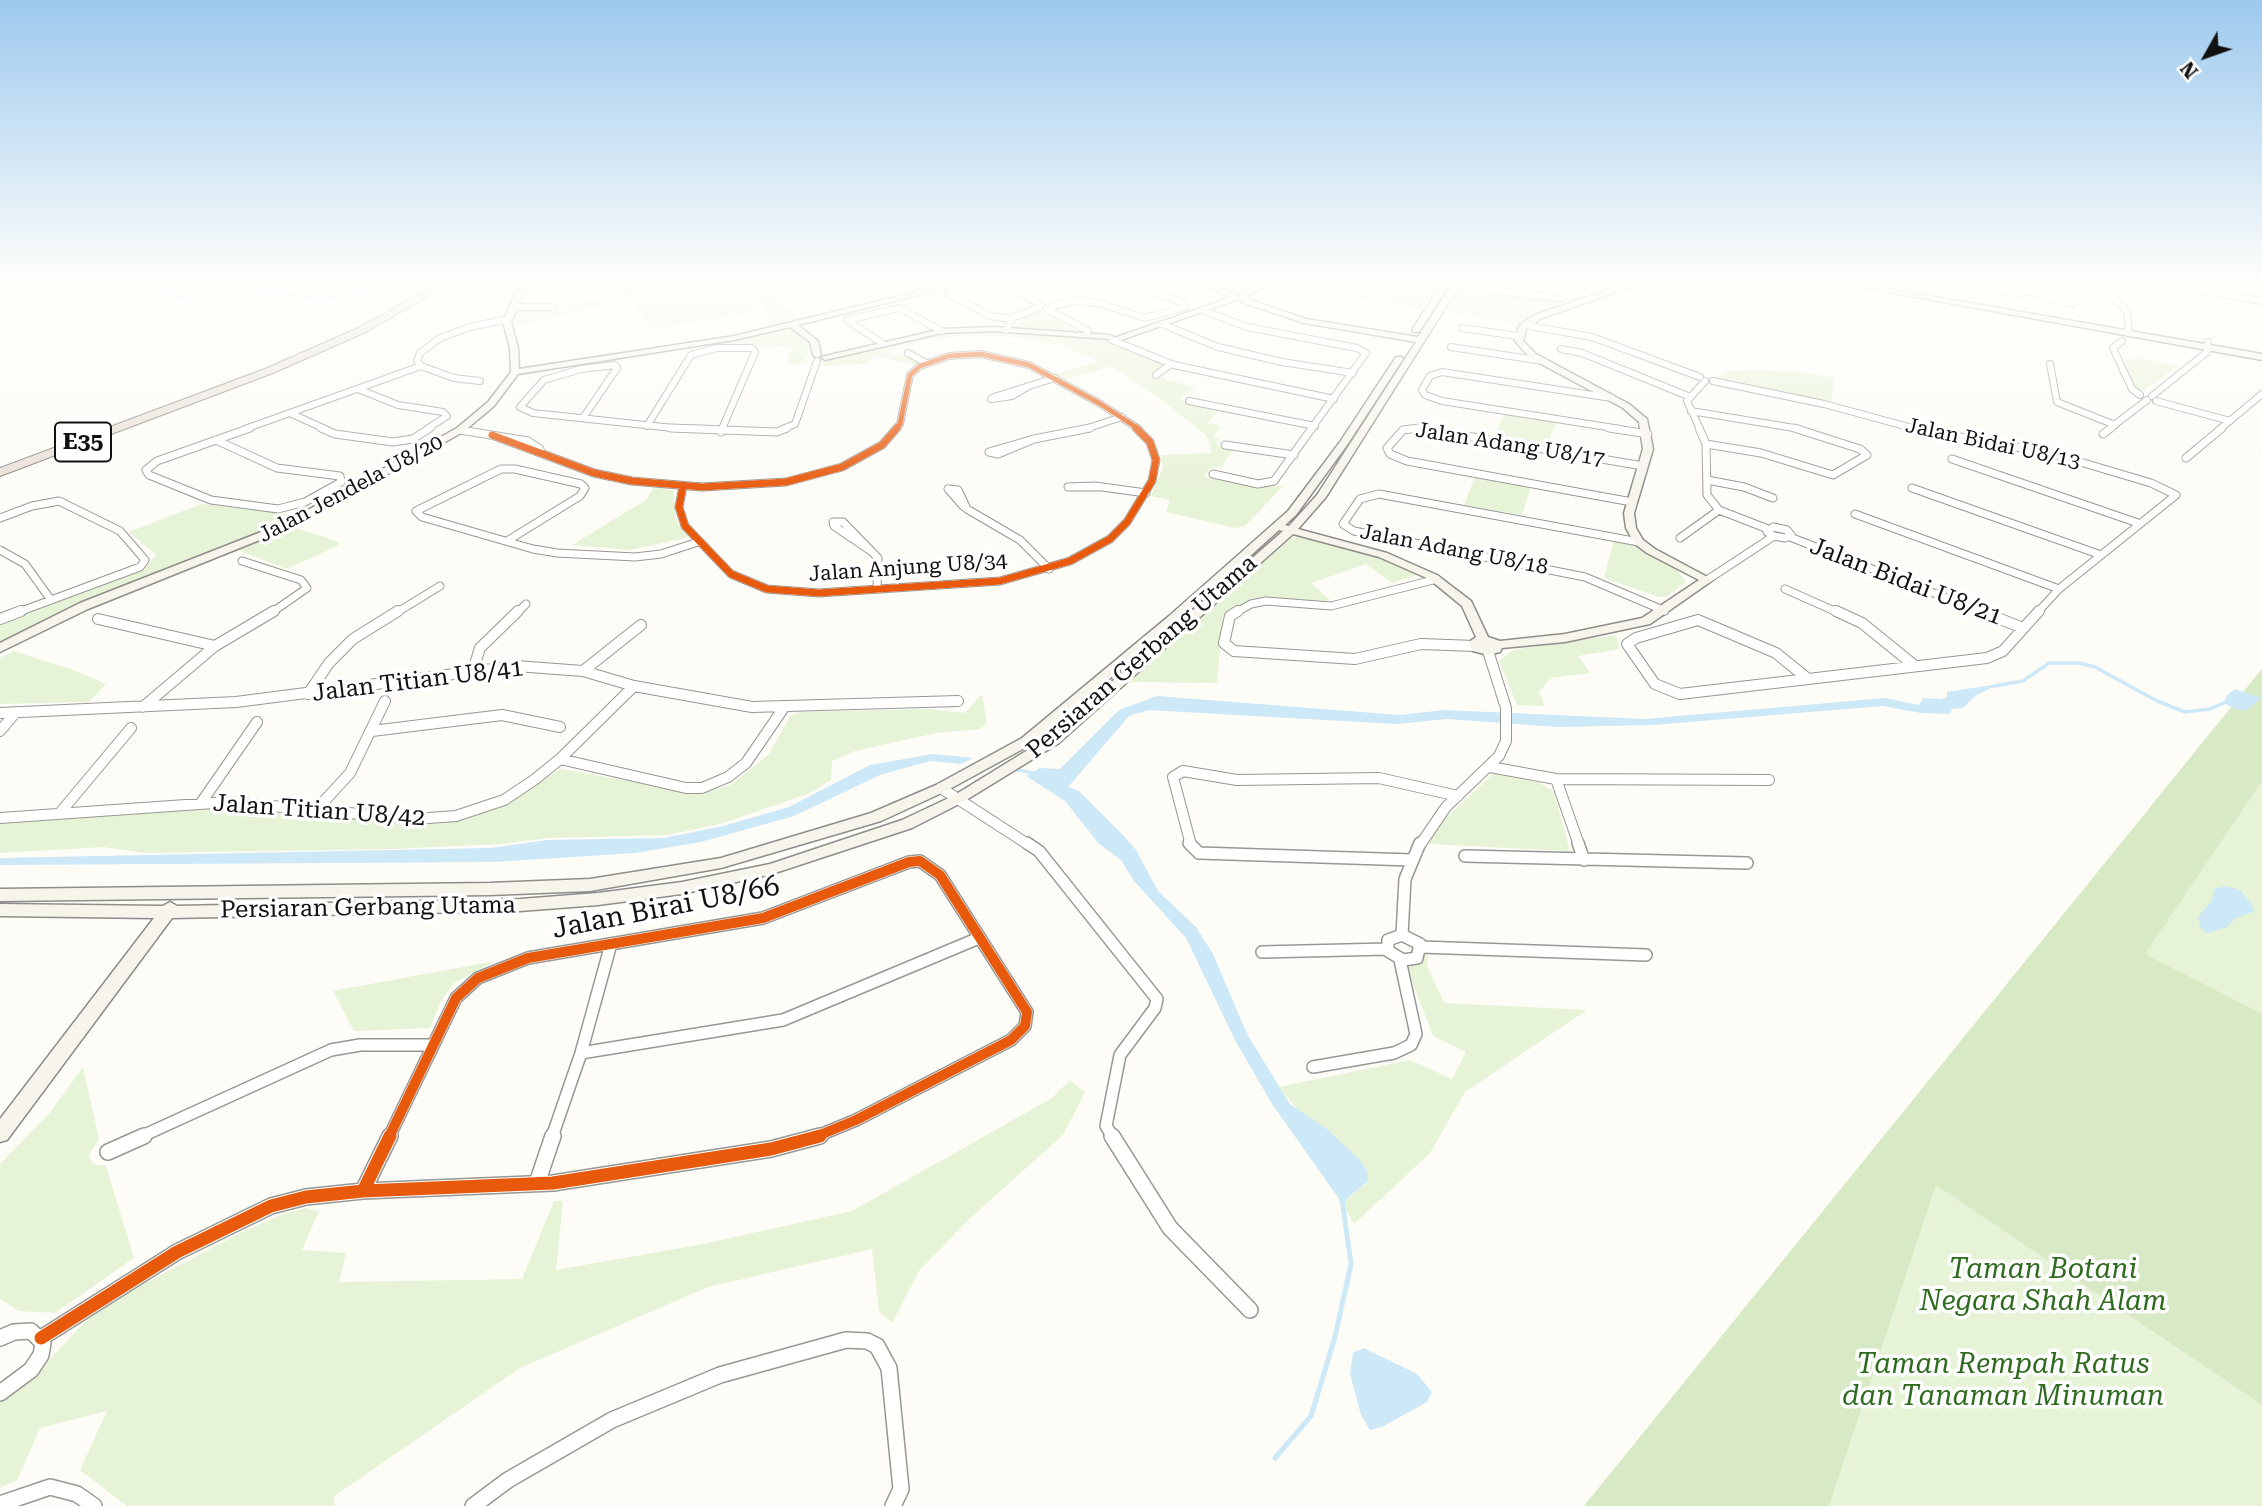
<!DOCTYPE html>
<html>
<head>
<meta charset="utf-8">
<style>
  body { margin:0 }
  #map { position:relative; width:2262px; height:1506px; overflow:hidden; background:#fdfcf7; font-family:"Roboto Serif",serif }
  canvas { display:block }
  .north { position:absolute; left:2171px; top:21px; width:70px; height:70px; -webkit-text-stroke:5px #fff; paint-order:stroke; rotate:230deg; font-size:19px; font-weight:700; line-height:28px; text-align:center; color:#111 }
  .north::after { content:''; display:block; margin:auto; width:24px; height:32px; background:#111; clip-path:polygon(50% 0,100% 100%,50% 72%,0 100%) }
</style>
</head>
<body>
<div id="map">
<canvas width="2262" height="1506"></canvas>
<div class="north">N</div>
</div>
<script>
const g = document.querySelector('canvas').getContext('2d');
g.lineJoin = 'round';
function fill(path, color) { g.fillStyle = color; g.fill(path, 'evenodd'); }
const shape = rows => new Path2D(rows.map(r => 'M' + r).join(''));
function stroke(path, color, width, dash) { g.strokeStyle = color; g.lineWidth = width; g.lineCap = dash ? 'butt' : 'round'; g.setLineDash(dash || []); g.stroke(path); }
function label(font, color, halo, rows, align = 'center') {
  g.font = font + ' "Roboto Serif",serif'; g.lineWidth = 7; g.setLineDash([]); g.textBaseline = 'middle'; g.strokeStyle = halo; g.fillStyle = color; for (const [text, x, y, turn = 0] of rows) {
    g.save(); g.translate(x, y); g.rotate((+turn || 0) * Math.PI / 180); g.textAlign = isNaN(turn) ? turn : align; if (halo) g.strokeText(text, 0, 0); g.fillText(text, 0, 0); g.restore();
  }
}
fill(shape([
  [656,283,692,283,513,327,511,320,522,309,551,311],
  [744,283,767,283,773,287,772,299,802,319,767,328,767,311],
  [1273,283,1440,283,1421,308,1270,286],
  [1460,288,1569,302,1520,323,1447,312],
  [1044,312,1078,332,1079,335,1015,328,1024,315],
  [785,329,794,331,806,342,810,350,804,359,809,364,786,365,793,345,760,347,754,344,714,345],
  [994,331,1105,340,1164,365,1152,376,1195,387,1181,398,1182,401,1217,412,1208,423,1220,426,1214,437,1220,439,1216,444,1233,451,1221,467,1210,468,1204,477,1258,487,1283,486,1245,526,1235,528,1166,512,1170,500,1151,496,1163,467,1161,455,1212,453,1207,436,1153,393,1111,366,1064,380,1054,375,1099,361,1061,345,1019,337,964,336,925,340,886,351,893,356,903,354,919,362,914,365,876,356,865,364,819,366,827,360,934,334],
  [2123,357,2135,360,2141,358,2178,366,2143,391,2136,389],
  [1752,370,1802,372,1834,378,1832,402,1717,377,1728,371],
  [1505,413,1556,422,1547,446,1493,437],
  [1475,477,1531,487,1522,515,1464,505],
  [655,486,673,491,677,523,689,537,630,550,572,545,646,500],
  [201,504,297,515,0,646,0,624,144,569,156,555,129,532],
  [294,527,339,542,337,546,287,569,238,550],
  [1301,535,1381,556,1421,574,1392,583,1366,564,1311,583,1330,600,1325,601,1262,597,1249,600,1223,616,1217,683,1130,682,1285,540],
  [1614,540,1632,544,1677,570,1686,582,1666,597,1659,597,1604,578],
  [1616,635,1619,649,1578,656,1590,673,1551,678,1539,692,1545,706,1517,705,1499,661,1513,650],
  [14,651,73,670,106,684,89,702,0,704,0,658],
  [2262,669,2262,1506,1584,1506],
  [982,694,987,723,980,729,936,733,855,751,832,761,831,780,808,794,720,824,667,835,548,838,501,844,392,849,145,853,104,847,0,853,0,821,209,806,454,820,499,808,561,769,703,794,732,784,769,754,790,716,800,712,929,709,965,713],
  [1494,773,1540,783,1554,792,1570,851,1428,844,1439,825],
  [1428,954,1427,966,1444,1003,1587,1010,1465,1092,1430,1153,1354,1224,1342,1203,1367,1183,1327,1129,1302,1115,1279,1087,1410,1060,1452,1079,1466,1052,1433,1036,1407,968],
  [495,961,453,984,440,1003,430,1028,354,1031,333,991],
  [83,1067,99,1139,89,1155,93,1164,106,1166,134,1258,55,1313,19,1311,0,1299,0,1164,49,1114],
  [1070,1080,1085,1092,1063,1135,968,1220,919,1271,892,1323,879,1311,872,1249,708,1287,520,1368,333,1497,335,1506,127,1506,80,1470,107,1411,40,1428,17,1480,0,1488,0,1401,42,1368,78,1329,106,1304,242,1232,283,1214,305,1208,319,1211,302,1250,346,1253,339,1282,522,1279,554,1201,563,1201,556,1270,703,1244,852,1211,1052,1098]
]), '#e7f3d7');
fill(shape([
  [2262,669,2262,781,2145,954,2262,1014,2262,1405,1936,1185,1829,1506,1584,1506]
]), '#d8eac5');
fill(shape([
  [706,283,731,283,759,312,650,329,633,301],
  [1685,283,1754,291,1755,299,1678,287]
]), '#f0f6e1');
fill(shape([
  [1999,684,1975,696,1963,708,1951,709,1950,714,1921,713,1883,706,1652,725,1558,727,1447,719,1396,724,1148,710,1129,716,1068,787,1079,791,1123,835,1136,850,1158,891,1196,927,1213,954,1247,1034,1290,1104,1327,1129,1360,1160,1368,1173,1367,1182,1342,1203,1272,1104,1235,1040,1186,938,1134,881,1121,860,1099,844,1065,801,1026,776,1040,768,1060,769,1119,710,1157,696,1399,715,1444,710,1645,719,1885,698,1919,705,1923,698,1941,699,1947,697,1947,692],
  [2235,689,2259,697,2259,700,2245,711,2231,707,2224,703,2227,695],
  [933,754,973,758,961,764,931,761,919,764,880,775,794,816,701,842,636,853,494,862,0,865,0,858,491,848,547,840,664,838,723,826,789,807,870,765],
  [2226,886,2240,890,2251,903,2254,911,2235,919,2226,928,2206,933,2201,928,2198,917,2212,900,2214,889],
  [1364,1348,1417,1374,1432,1392,1427,1402,1382,1427,1370,1430,1361,1415,1350,1374,1353,1353]
]), '#cde8f7');
stroke(shape([
  [131,283,190,300,193,303,187,310],
  [224,283,323,300,394,283]
]), '#cde8f7', 2);
stroke(shape([
  [1994,686,2023,681,2049,663,2079,663,2095,667,2157,701,2185,712,2210,709,2226,702],
  [1013,769,1033,773]
]), '#cde8f7', 3.5);
stroke(shape([
  [1275,1458,1311,1416,1335,1337,1351,1264,1342,1199]
]), '#cde8f7', 5);
const streetFar4 = shape([
  [928,283,939,289],
  [1005,283,1041,305],
  [1482,283,1482,288,1488,290,1559,298,1590,292,1591,284],
  [1598,283,1620,288],
  [1956,283,2017,293,2040,290,2043,283],
  [2104,283,2106,290,2127,311,2129,333],
  [2181,283,2198,290,2262,301],
  [527,287,629,288],
  [1013,287,1053,283],
  [2032,292,2073,304],
  [948,294,990,316,1011,319],
  [1052,306,1076,301,1098,303,1145,318,1185,307,1183,303,1143,288,1107,283],
  [513,307,553,307],
  [1047,309,1088,331],
  [1202,310,1247,327,1357,348,1366,353,1311,429],
  [1162,324,1218,347,1282,362,1353,373],
  [1524,325,1592,337,1700,377],
  [1462,328,1518,336],
  [1006,330,1014,317,1038,308],
  [1112,340,1174,365,1334,399],
  [2122,341,2113,348,2132,389,2140,395],
  [883,344,847,320,899,308,942,331],
  [1451,347,1543,361],
  [1561,349,1582,353,1688,396],
  [908,353,926,363],
  [2050,364,2057,402,2115,425],
  [421,366,417,361,420,353,440,338,470,327,508,319],
  [421,366,454,378,480,381],
  [1156,375,1171,364],
  [1713,381,1824,404,1916,429],
  [1029,386,1012,396,991,399,994,397,1029,386],
  [1029,386,1055,378],
  [358,389,398,405,443,412,447,416,427,429],
  [2152,396,2207,352,2208,342],
  [1612,398,1442,372,1430,376,1422,390,1425,395,1442,401,1620,429],
  [1189,401,1315,426],
  [2156,401,2230,421],
  [1691,411,1800,429],
  [290,413,325,429],
  [583,418,617,368,615,365,581,369,544,380,520,407,533,413,673,428,711,429],
  [647,426,691,355,717,348,752,348,755,352,722,429],
  [245,429,421,366],
  [783,429,795,424,817,361],
  [895,429,900,424,910,375,920,366,949,356,981,354,1029,365,1099,403,1139,429],
  [1085,429,1122,417],
  [1407,429,1428,429],
  [1700,429,1687,401,1705,381],
  [2109,429,2147,400],
  [2220,429,2262,394]
]);
const streetFar3 = shape([
  [321,428,335,434,393,442,413,439,430,428],
  [670,428,777,432,787,428],
  [1609,428,1648,434],
  [1699,428,1706,444,1707,495,1719,510,1768,529],
  [1909,428,2050,453,2151,483,2176,495,2059,589,2037,613],
  [460,430,528,441,540,449],
  [721,432,723,428],
  [2103,434,2111,428],
  [492,435,594,473,632,481,702,487,786,482,842,467,882,445,897,428],
  [1034,439,998,454,989,452,1034,439],
  [1034,439,1090,428],
  [216,440,277,468,340,476,341,482,305,502,278,509,211,500,149,475,146,470,157,461,250,428],
  [1706,444,1761,453,1833,475,1867,455,1860,449,1794,428],
  [1225,445,1294,455],
  [2186,458,2222,428],
  [1952,459,2138,523],
  [1213,474,1258,484,1274,481,1312,428],
  [1707,480,1744,487,1773,498],
  [683,486,679,507,685,526,731,574,767,589,819,593,1000,581,1070,561,1110,539,1127,522,1152,481,1156,460,1150,442,1136,428],
  [1100,487,1068,487,1095,486,1146,493],
  [1912,488,2101,555],
  [948,489,958,490,967,509,963,506,948,489],
  [1632,502,1407,461,1390,454,1387,448,1403,430,1419,428,1643,466],
  [967,509,1020,540,1049,569],
  [1855,514,2059,589],
  [0,518,32,506,59,501,120,531,145,560,140,567,16,613],
  [1773,527,1787,530,1791,535,1785,538,1774,536,1767,532,1773,527],
  [1790,537,1985,613],
  [1680,538,1719,510],
  [507,541,580,496,585,488,581,484,515,469,501,469,416,511,422,517,533,549,557,553,635,557,661,554,698,542],
  [1639,542,1379,494,1360,499,1343,524,1354,531,1585,577,1665,611],
  [0,550,25,564,51,600],
  [871,551,834,526,833,522,843,522,878,558,877,589],
  [242,561,301,580,307,588,271,613],
  [1707,580,1774,536],
  [1785,589,1839,613],
  [396,613,440,586],
  [517,613,526,604],
  [1235,613,1251,604,1266,601,1331,606,1437,579]
]);
const streetFar2 = shape([
  [1238,611,1230,616,1224,643,1234,651,1355,659,1421,644,1475,646],
  [1836,611,1862,623,1915,666],
  [1980,611,2023,628],
  [0,619,21,611],
  [98,619,215,646],
  [1698,620,1776,653,1808,679,1680,694,1655,684,1627,644,1636,638,1698,620],
  [473,670,480,648,518,611],
  [583,671,641,625],
  [1808,679,1987,658,2003,651,2039,611],
  [308,694,329,663,353,639,398,611],
  [143,707,215,646,274,611],
  [0,713,236,702,516,666,583,671,634,686,752,707,958,701],
  [0,731,16,712],
  [372,731,502,715,560,727],
  [560,759,686,788,702,788,728,777,746,763,785,706],
  [1490,767,1556,779,1769,780],
  [1556,779,1579,845],
  [941,788,1029,845],
  [201,803,257,722],
  [317,809,350,773,385,701],
  [59,814,131,728],
  [0,818,228,802,415,819,456,816,504,800,534,780,560,759,634,686],
  [1191,845,1173,777,1183,771,1237,780,1379,778,1458,796],
  [1420,845,1446,807,1499,756,1506,741,1506,708,1488,651]
]);
const streetFar1 = shape([
  [1027,843,1039,851,1157,999,1155,1008,1120,1055,1106,1126,1113,1137],
  [1189,843,1199,853,1412,860],
  [1578,843,1584,860],
  [1465,856,1747,863],
  [1402,935,1405,879,1420,843],
  [1402,935,1420,944,1417,958,1403,960,1388,951,1388,940,1402,935],
  [1421,947,1646,955],
  [1262,952,1387,949],
  [581,1053,783,1020,979,938],
  [1313,1067,1394,1053,1411,1045,1416,1034,1400,960],
  [140,1137,331,1050,360,1045,433,1045],
  [389,1137,456,998,478,978,528,958,763,918,909,862,920,861,940,875,1027,1012,1025,1026,1011,1040,856,1120,815,1137],
  [552,1137,581,1053,611,944]
]);
const street = shape([
  [1112,1136,1170,1228,1250,1310],
  [108,1152,144,1136],
  [537,1183,553,1136],
  [363,1191,390,1136],
  [363,1191,553,1183,771,1149,820,1136],
  [0,1338,14,1332,31,1331,43,1343,41,1355,31,1370,0,1393],
  [41,1338,177,1252,271,1206,306,1197,363,1191],
  [0,1504,50,1487,77,1494,94,1506],
  [473,1506,508,1480,612,1420,720,1375,846,1340,867,1341,877,1346,889,1368,901,1489,893,1506]
]);
const secondary = shape([
  [527,283,535,283,522,297,511,322,518,348,519,369,734,336,953,283,967,283,798,325,818,341,821,355,817,358,813,355,810,342,790,327,734,340,518,374,494,406,463,432,292,527,88,609,0,652,0,643,80,603,284,523,457,428,488,402,511,372,510,348,503,322,514,296,527,283],
  [1197,283,1208,283,1238,294,1239,299,1121,340,1114,338,1232,297,1197,283],
  [1261,283,1271,283,1245,298,1306,319,1418,337,1453,283,1461,283,1326,497,1298,529,1387,553,1437,575,1471,601,1488,637,1500,641,1565,634,1642,618,1699,580,1647,553,1635,544,1626,528,1624,513,1643,449,1639,422,1623,408,1530,358,1515,341,1519,326,1534,315,1630,283,1642,283,1540,319,1526,329,1523,341,1536,354,1629,404,1647,419,1653,449,1634,513,1636,528,1643,540,1655,549,1713,580,1650,624,1565,642,1502,648,1500,652,1488,655,1473,651,1471,648,1469,642,1476,637,1462,606,1429,579,1379,557,1293,534,1059,743,963,802,912,828,772,874,682,894,598,905,520,911,172,918,7,1140,0,1142,0,1119,154,918,0,916,0,904,163,906,170,902,177,906,520,899,598,893,682,882,770,864,902,820,953,796,1049,737,1283,531,1279,530,1177,622,1032,744,946,791,881,821,721,868,590,891,490,895,0,901,0,889,490,883,590,879,721,858,871,813,936,785,1022,738,1169,616,1288,511,1340,442,1396,357,1402,357,1403,359,1347,445,1296,515,1285,525,1289,526,1317,495,1416,342,1304,323,1241,302,1240,294,1261,283],
  [1442,283,1450,283,1419,332,1413,332,1412,330,1442,283],
  [1838,283,1856,283,2262,354,2262,360,1838,283],
  [994,327,1110,335,1114,337,1110,339,994,331,942,333,825,360,821,357,942,329,994,327]
]);
const highway = shape([
  [439,283,451,283,366,332,273,373,0,476,0,468,265,369,358,328,439,283]
]);
stroke(streetFar4, '#979795', 8);
stroke(streetFar3, '#979795', 9);
stroke(streetFar2, '#979795', 12);
stroke(streetFar1, '#979795', 14);
stroke(street, '#979795', 18);
stroke(secondary, '#8e8d8b', 3);
stroke(highway, '#858482', 2);
stroke(streetFar4, '#fffffe', 6);
stroke(streetFar3, '#fffffe', 7);
stroke(streetFar2, '#fffffe', 10);
stroke(streetFar1, '#fffffe', 11);
stroke(street, '#fffffe', 15);
fill(secondary, '#f6f4eb');
fill(highway, '#eae1d8');
stroke(shape([
  [895,429,900,424,910,375,920,366,949,356,981,354,1029,365,1099,403,1139,429]
]), '#e8590c', 5);
stroke(shape([
  [492,435,594,473,632,481,702,487,786,482,842,467,882,445,897,428],
  [683,486,679,507,685,526,731,574,767,589,819,593,1000,581,1070,561,1110,539,1127,522,1152,481,1156,460,1150,442,1136,428]
]), '#e8590c', 7);
stroke(shape([
  [389,1137,456,998,478,978,528,958,763,918,909,862,920,861,940,875,1027,1012,1025,1026,1011,1040,856,1120,815,1137]
]), '#e8590c', 10);
stroke(shape([
  [363,1191,390,1136],
  [363,1191,553,1183,771,1149,820,1136],
  [41,1338,177,1252,271,1206,306,1197,363,1191]
]), '#e8590c', 13);
const sky = g.createLinearGradient(0, 0, 0, 494);
sky.addColorStop(0, '#9dc9ee');
sky.addColorStop(0.57, '#fefefb');
sky.addColorStop(1, '#fefefb00');
g.fillStyle = sky;
g.fillRect(0, 0, 2262, 494);
label('21px', '#111', '#fff', [
  ["Jalan Bidai U8/13",1993,444,12],
  ["Jalan Adang U8/17",1510,445,9],
  ["Jalan Jendela U8/20",351,489,-28],
  ["Jalan Adang U8/18",1454,550,11],
  ["Jalan Anjung U8/34",908,568,-4]
]);
for (const [x, y, w] of [
  [83,442,56]
]) { const box = new Path2D(); box.roundRect(x - w / 2, y - 19.5, w, 39, 5); g.fillStyle = '#fff'; g.fill(box); stroke(box, '#111', 2); }
label('bold 23px', '#111', null, [
  ["E35",83,442]
]);
label('24px', '#111', '#fff', [
  ["Jalan Bidai U8/21",1906,582,21],
  ["Persiaran Gerbang Utama",1142,657,-41],
  ["Jalan Titian U8/41",418,681,-7],
  ["Jalan Titian U8/42",319,811,4],
  ["Persiaran Gerbang Utama",368,908,-1]
]);
label('28px', '#111', '#fff', [
  ["Jalan Birai U8/66",666,908,-11]
]);
label('italic 28px', '#2f6b1f', '#fff', [
  ["Taman Botani",2043,1270],
  ["Negara Shah Alam",2043,1302],
  ["Taman Rempah Ratus",2003,1365],
  ["dan Tanaman Minuman",2003,1397]
]);
</script>
</body>
</html>
